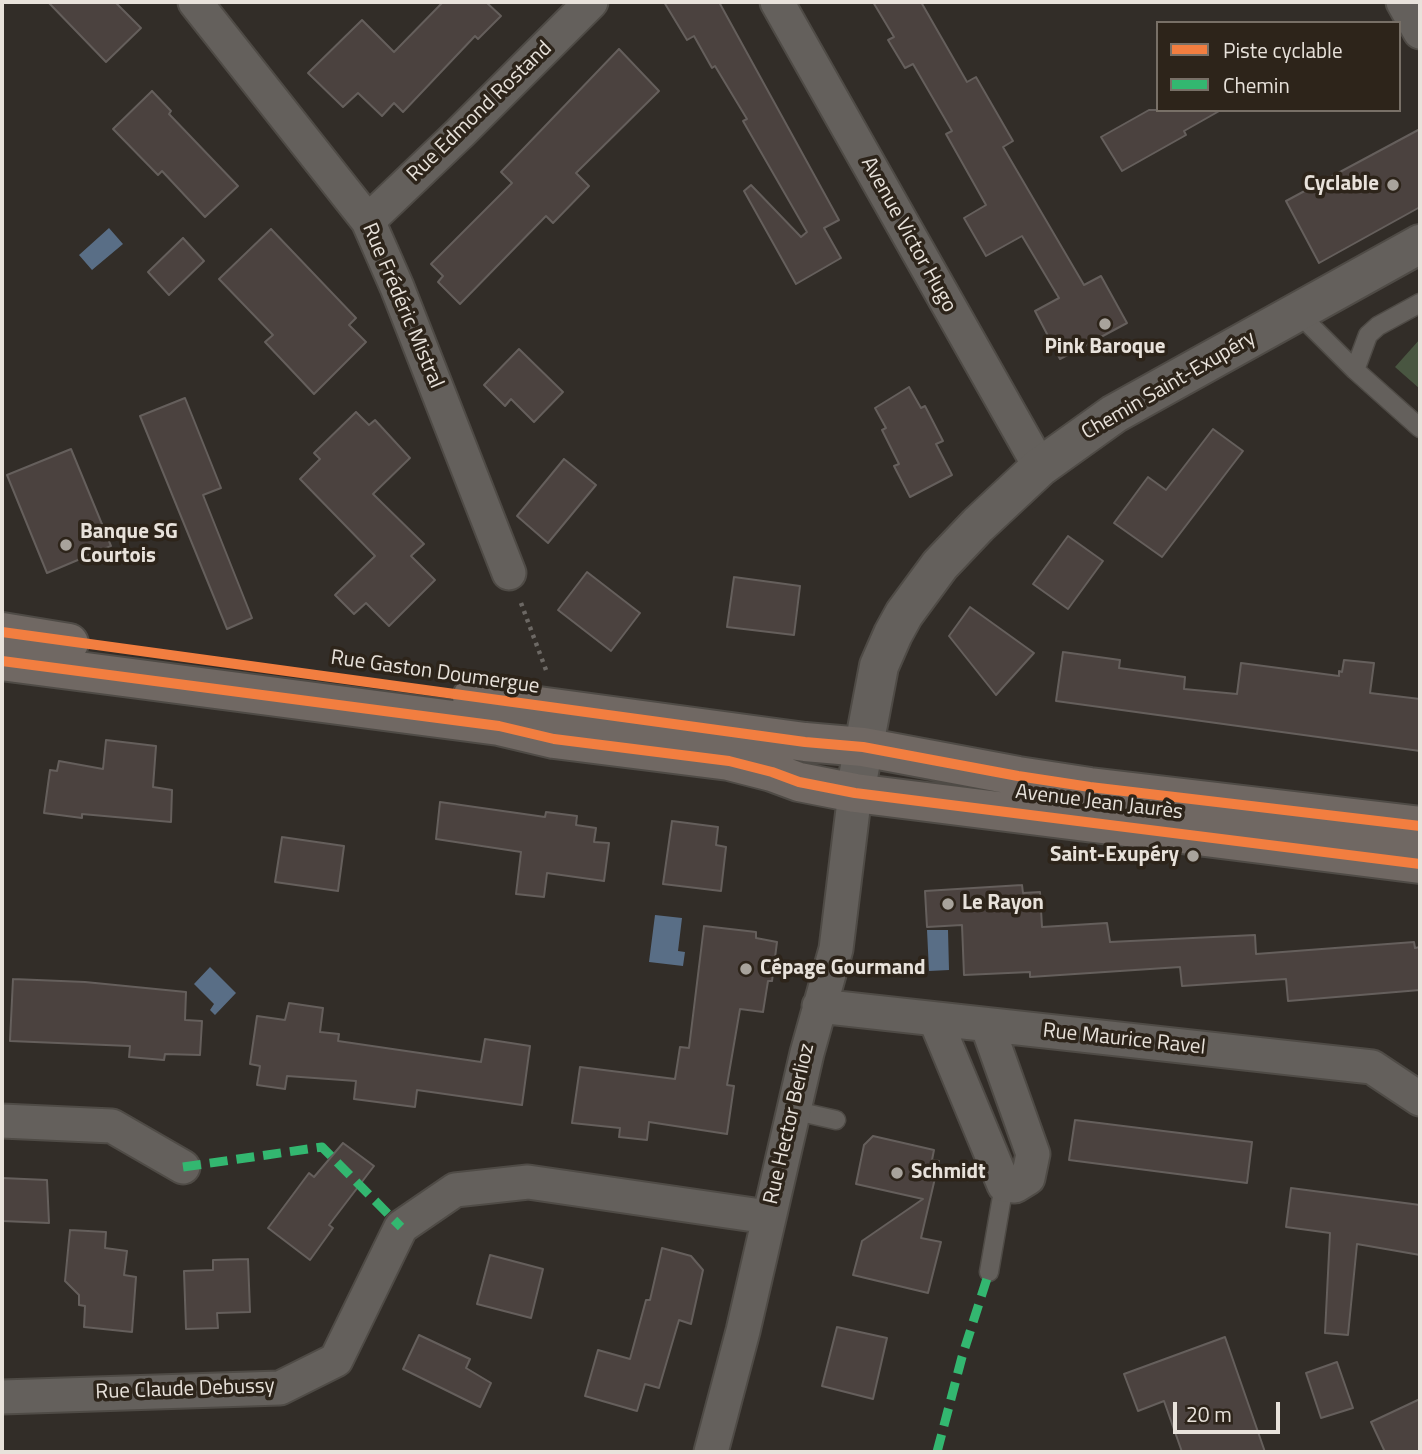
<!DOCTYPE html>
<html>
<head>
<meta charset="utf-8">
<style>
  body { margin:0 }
  #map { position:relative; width:1422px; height:1454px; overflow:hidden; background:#322d28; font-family:"Titillium Web",sans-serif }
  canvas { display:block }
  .frame { position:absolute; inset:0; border:4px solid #e8e2db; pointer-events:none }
  .legend { position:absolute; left:1156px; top:21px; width:245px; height:91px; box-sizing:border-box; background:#2d241a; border:2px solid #787067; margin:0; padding:9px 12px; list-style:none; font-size:21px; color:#e8e2db }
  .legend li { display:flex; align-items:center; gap:14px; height:35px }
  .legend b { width:35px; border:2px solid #787067 }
  .scale { position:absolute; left:1173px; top:1402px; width:107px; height:32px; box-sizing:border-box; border:4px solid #e8e2db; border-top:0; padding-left:9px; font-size:21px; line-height:24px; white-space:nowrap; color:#e8e2db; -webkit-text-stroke:5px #2d241a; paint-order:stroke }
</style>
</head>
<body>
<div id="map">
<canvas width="1422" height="1454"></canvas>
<div class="frame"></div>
<ul class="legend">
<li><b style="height:9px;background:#f27e40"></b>Piste cyclable</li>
<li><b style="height:9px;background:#33b770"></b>Chemin</li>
</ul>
<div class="scale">20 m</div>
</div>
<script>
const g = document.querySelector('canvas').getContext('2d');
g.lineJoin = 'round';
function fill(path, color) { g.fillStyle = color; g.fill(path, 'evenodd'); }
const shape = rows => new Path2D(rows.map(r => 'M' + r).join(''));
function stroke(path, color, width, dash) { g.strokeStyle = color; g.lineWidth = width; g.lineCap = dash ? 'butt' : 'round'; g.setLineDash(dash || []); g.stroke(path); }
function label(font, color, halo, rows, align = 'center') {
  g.font = font + ' "Titillium Web",sans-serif'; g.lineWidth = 7; g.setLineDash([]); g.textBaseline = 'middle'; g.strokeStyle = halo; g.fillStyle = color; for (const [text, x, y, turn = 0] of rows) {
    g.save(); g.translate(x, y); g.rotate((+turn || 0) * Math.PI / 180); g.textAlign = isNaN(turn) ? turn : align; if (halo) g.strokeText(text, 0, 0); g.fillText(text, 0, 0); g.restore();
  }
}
fill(shape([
  [1420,339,1420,389,1395,367]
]), '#495641');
fill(shape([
  [109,228,123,244,92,270,79,255],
  [655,915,682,918,678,951,685,952,683,966,649,962],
  [927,930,948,930,949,970,929,971],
  [210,967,236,993,215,1015,210,1010,214,1004,194,984]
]), '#596e86');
const building = shape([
  [48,2,115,2,141,28,106,62,48,2],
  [443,2,486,2,501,16,478,39,475,36,403,112,394,103,382,116,358,93,343,107,308,73,362,20,394,52,443,2],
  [664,2,719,2,839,220,824,228,841,258,796,284,744,191,751,185,801,237,807,232,743,121,747,119,715,66,712,68,694,36,687,40,664,2],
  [873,2,921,2,967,82,976,77,1013,141,1003,147,1084,285,1101,276,1127,323,1060,359,1035,311,1059,298,1022,236,986,256,964,218,986,205,946,134,952,131,913,64,905,68,888,40,894,37,873,2],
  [619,49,659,91,576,173,589,186,553,223,546,216,460,304,438,282,443,276,431,264,512,183,501,172,619,49],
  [152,91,171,111,169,114,238,186,205,217,162,171,158,175,113,129,152,91],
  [1149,110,1221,110,1184,131,1186,135,1122,171,1101,137,1149,110],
  [1420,129,1420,207,1319,263,1286,201,1420,129],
  [271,229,356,318,349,325,366,342,314,394,265,342,273,335,219,279,271,229],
  [183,238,204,261,169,295,148,272,183,238],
  [519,349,563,392,534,422,511,399,505,406,484,385,519,349],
  [909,387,921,408,925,406,943,441,936,444,952,475,910,497,894,466,899,464,882,430,886,428,875,408,909,387],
  [185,398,221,488,203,495,252,618,227,629,140,416,185,398],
  [356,412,369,425,375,420,410,458,373,494,424,544,411,556,435,580,389,626,366,603,354,614,335,595,375,556,300,479,320,459,314,453,356,412],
  [1213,429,1243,451,1162,557,1114,523,1148,477,1166,490,1213,429],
  [71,449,111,546,47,573,7,475,71,449],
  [564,459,596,485,548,543,517,516,564,459],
  [1068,536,1103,561,1068,609,1033,584,1068,536],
  [587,572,640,613,611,651,558,610,587,572],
  [734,577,800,586,794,635,727,627,734,577],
  [970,607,1034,653,996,695,949,636,970,607],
  [1063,652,1120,660,1119,668,1185,677,1184,689,1237,694,1241,663,1339,676,1339,671,1342,672,1344,660,1374,663,1370,693,1420,699,1420,751,1056,701,1063,652],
  [106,740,156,746,153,787,172,790,171,822,82,814,82,818,44,813,50,770,57,771,59,761,103,769,106,740],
  [440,802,545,817,546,812,577,816,576,825,596,828,594,842,609,843,604,881,547,873,544,897,516,894,521,852,436,839,440,802],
  [672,821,718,827,716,845,726,847,721,891,663,884,672,821],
  [282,837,344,846,338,891,275,882,282,837],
  [1022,885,1023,893,1040,892,1042,927,1107,923,1110,942,1255,935,1256,954,1414,942,1415,948,1420,947,1420,990,1288,1001,1286,979,1182,986,1180,967,1030,977,1030,972,964,975,962,925,927,927,925,891,1022,885],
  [704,926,756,932,756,938,777,942,772,981,768,981,763,1012,740,1009,727,1085,734,1086,727,1134,649,1122,647,1140,619,1137,620,1128,572,1123,580,1067,675,1079,680,1047,689,1048,704,926],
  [13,979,85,982,186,992,185,1020,202,1021,200,1055,165,1054,164,1060,129,1057,130,1046,10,1041,13,979],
  [289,1003,323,1008,320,1032,339,1034,338,1041,481,1062,485,1039,530,1046,522,1105,417,1090,415,1107,354,1099,356,1081,287,1076,285,1089,257,1085,260,1066,250,1064,257,1016,285,1020,289,1003],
  [1075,1120,1252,1142,1247,1183,1069,1160,1075,1120],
  [873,1136,934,1150,932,1160,939,1161,921,1238,941,1242,928,1293,853,1275,862,1241,923,1199,856,1184,864,1145,873,1136],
  [343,1143,374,1166,329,1225,333,1228,310,1260,268,1228,309,1173,314,1177,343,1143],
  [2,1178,47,1180,49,1223,2,1221,2,1178],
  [1291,1188,1420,1205,1420,1255,1357,1244,1348,1335,1325,1333,1330,1233,1286,1227,1291,1188],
  [70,1230,106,1232,105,1248,127,1251,124,1275,136,1277,132,1332,84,1327,85,1306,79,1305,79,1295,65,1281,70,1230],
  [662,1248,691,1256,703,1270,691,1324,679,1320,659,1388,645,1384,637,1411,585,1396,598,1350,630,1359,646,1300,650,1300,662,1248],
  [490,1255,543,1269,531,1318,477,1304,490,1255],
  [248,1259,250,1312,217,1313,218,1328,186,1329,184,1271,213,1270,213,1260,248,1259],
  [837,1327,887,1338,873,1399,822,1386,837,1327],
  [419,1335,470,1359,466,1368,491,1383,480,1407,403,1369,419,1335],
  [1225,1337,1265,1452,1182,1452,1164,1401,1138,1411,1124,1374,1225,1337],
  [1337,1362,1353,1408,1321,1418,1306,1373,1337,1362],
  [1420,1399,1420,1452,1385,1452,1371,1422,1420,1399]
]);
fill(building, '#4b423f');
stroke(building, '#655f5c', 2);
const service = shape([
  [1297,312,1355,370,1420,428],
  [1355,370,1368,335,1378,326,1420,303],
  [792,1110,836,1120],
  [989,1272,1004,1185]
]);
const minor = shape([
  [195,2,368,221,397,287,509,573],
  [777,2,1040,467],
  [1403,2,1420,32],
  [368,221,460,133,591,2],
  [819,1006,1372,1067,1420,1099],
  [935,1019,1004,1185,1015,1186,1028,1178,1033,1154,987,1025],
  [2,1121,112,1126,183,1167],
  [2,1397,280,1388,336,1360,401,1227,455,1190,528,1182,768,1217],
  [711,1452,743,1331,807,1053,836,949,855,793]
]);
const tertiary = shape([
  [855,793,879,666,893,634,904,614,940,565,978,525,1040,467,1114,414,1420,244]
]);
const primary = shape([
  [2,632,69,643],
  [2,661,499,726,554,739,729,761,772,772,799,782,855,793,1420,864],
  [472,697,805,742,863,747,1018,776,1090,787,1420,826]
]);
stroke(service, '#4f4b46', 21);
stroke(minor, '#4f4b46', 37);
stroke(tertiary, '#4f4b46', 42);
stroke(primary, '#4f4b46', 42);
stroke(shape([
  [521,603,546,670]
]), '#6c6864', 4.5, [3.5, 5]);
stroke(service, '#64605c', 18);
stroke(minor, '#64605c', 33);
stroke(tertiary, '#64605c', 38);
stroke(primary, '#706863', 38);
stroke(shape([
  [183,1167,322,1147,401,1227],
  [937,1452,962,1357,989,1272]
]), '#33b770', 9, [18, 9]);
stroke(shape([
  [2,632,805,742,863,747,1018,776,1090,787,1420,826],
  [2,661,499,726,554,739,729,761,772,772,799,782,855,793,1420,864]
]), '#f27e40', 10);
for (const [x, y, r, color] of [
  [1393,185,7,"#a8a39c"],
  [1105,324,7,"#a8a39c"],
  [66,545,7,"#a8a39c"],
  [1193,856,7,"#a8a39c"],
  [948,904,7,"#a8a39c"],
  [746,969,7,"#a8a39c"],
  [897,1173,7,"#a8a39c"]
]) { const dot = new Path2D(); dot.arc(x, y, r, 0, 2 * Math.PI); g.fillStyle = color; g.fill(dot); stroke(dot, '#2d241a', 2.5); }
label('21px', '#e8e2db', '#2d241a', [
  ["Rue Edmond Rostand",480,112,-44],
  ["Avenue Victor Hugo",908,235,61],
  ["Rue Frédéric Mistral",402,306,67],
  ["Chemin Saint-Exupéry",1169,386,-30],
  ["Rue Gaston Doumergue",435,673,8],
  ["Avenue Jean Jaurès",1099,803,7],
  ["Rue Maurice Ravel",1124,1040,6],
  ["Rue Hector Berlioz",790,1124,-77],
  ["Rue Claude Debussy",185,1390,-2]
]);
label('bold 21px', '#e8e2db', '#2d241a', [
  ["Cyclable",1379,185,"right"],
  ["Pink Baroque",1105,348,"center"],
  ["Banque SG",80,533],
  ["Courtois",80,557],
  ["Saint-Exupéry",1179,856,"right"],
  ["Le Rayon",962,904],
  ["Cépage Gourmand",760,969],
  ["Schmidt",911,1173]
], 'left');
</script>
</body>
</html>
